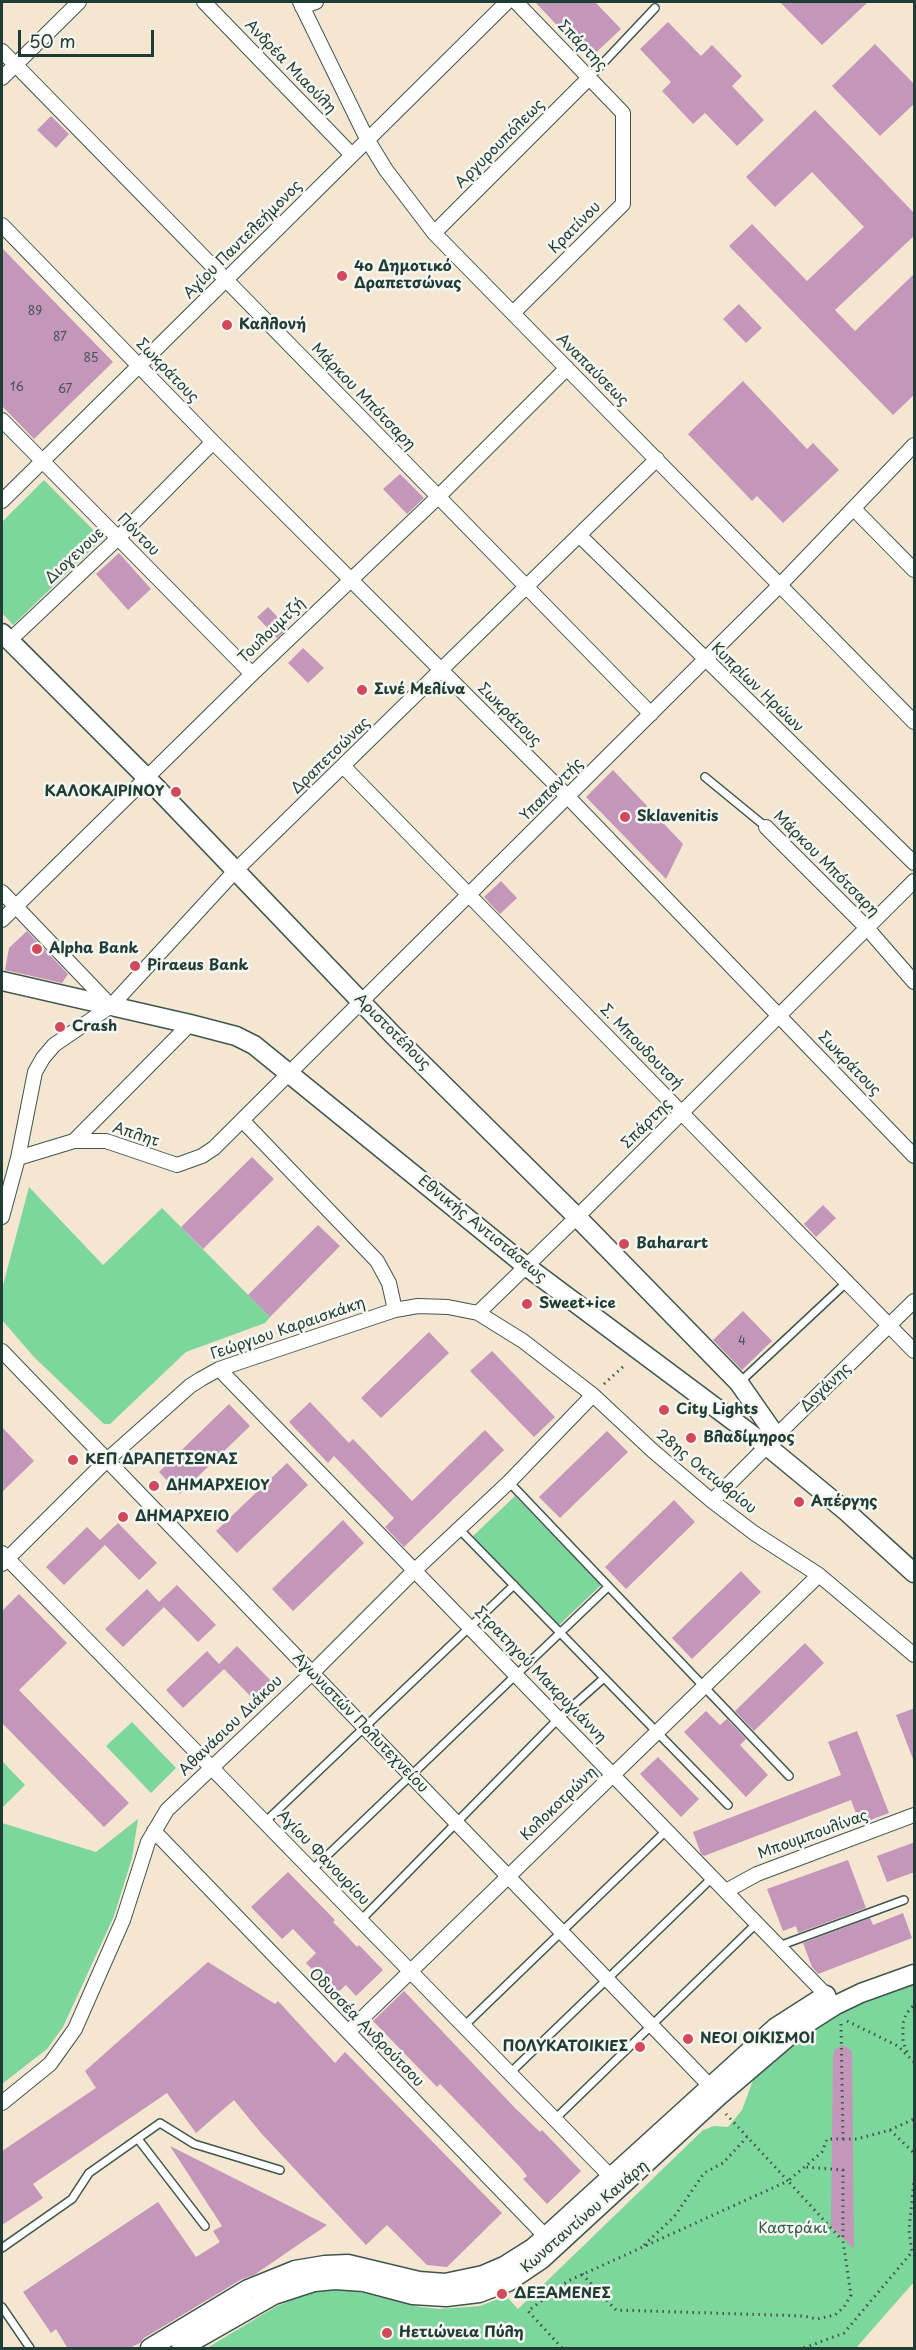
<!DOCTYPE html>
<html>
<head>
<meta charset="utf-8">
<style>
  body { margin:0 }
  #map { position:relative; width:916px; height:2350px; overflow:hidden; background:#f4e6d1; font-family:"Playpen Sans",sans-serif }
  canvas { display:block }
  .frame { position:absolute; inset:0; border:3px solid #1f3d34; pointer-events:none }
  .scale { position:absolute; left:18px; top:30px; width:136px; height:27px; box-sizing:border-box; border:3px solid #1f3d34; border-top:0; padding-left:8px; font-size:18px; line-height:21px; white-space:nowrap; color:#1f3d34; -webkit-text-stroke:4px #f6f6f2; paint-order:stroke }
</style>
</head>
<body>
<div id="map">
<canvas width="916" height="2350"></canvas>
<div class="frame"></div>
<div class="scale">50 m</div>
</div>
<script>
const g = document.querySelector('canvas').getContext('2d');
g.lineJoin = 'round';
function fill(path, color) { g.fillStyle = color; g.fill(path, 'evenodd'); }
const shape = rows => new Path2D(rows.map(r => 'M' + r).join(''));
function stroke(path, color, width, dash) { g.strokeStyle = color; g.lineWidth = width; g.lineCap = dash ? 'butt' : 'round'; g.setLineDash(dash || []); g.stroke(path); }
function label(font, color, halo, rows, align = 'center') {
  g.font = font + ' "Playpen Sans",sans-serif'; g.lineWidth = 5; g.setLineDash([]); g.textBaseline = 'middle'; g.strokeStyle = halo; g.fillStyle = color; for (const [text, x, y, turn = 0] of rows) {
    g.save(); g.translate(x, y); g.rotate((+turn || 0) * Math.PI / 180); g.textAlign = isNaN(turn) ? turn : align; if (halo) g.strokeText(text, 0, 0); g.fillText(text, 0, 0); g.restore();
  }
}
fill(shape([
  [44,480,102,539,13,625,2,613,2,522],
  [29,1187,103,1265,162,1208,270,1317,265,1323,186,1352,110,1424,104,1424,34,1357,2,1320,2,1289],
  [515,1496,601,1585,558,1626,472,1537],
  [132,1722,176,1768,151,1793,106,1746],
  [2,1761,25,1785,2,1808],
  [138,1819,132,1858,114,1916,63,2027,47,2049,2,2084,2,1823,96,1852],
  [914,1983,914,2282,856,2348,207,2348,277,2306,306,2294,323,2290,352,2290,421,2307,440,2309,480,2306,506,2296,518,2309,703,2130,714,2126,728,2127,742,2110,756,2072,770,2059,839,2010]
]), '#7dd69c');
fill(shape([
  [535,2,595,2,621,29,589,59],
  [780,2,868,2,822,45],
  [668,22,701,56,712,45,742,76,732,86,764,120,737,146,705,113,693,124,662,91,671,82,640,49],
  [875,44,915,85,915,103,880,136,832,86],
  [815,110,915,214,915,235,835,310,855,331,915,273,915,394,893,415,729,246,752,224,807,281,864,227,812,172,775,207,746,177],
  [51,116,69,134,56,148,37,130],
  [2,248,113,362,34,439,2,406],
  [739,304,762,328,746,343,723,319],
  [743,381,807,449,813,443,839,470,783,523,757,496,752,501,688,434],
  [400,474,424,498,407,514,383,489],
  [119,553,151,589,128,610,96,574],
  [268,607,288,628,277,638,257,617],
  [303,648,324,668,308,683,288,663],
  [613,770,683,844,666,879,586,797],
  [501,881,517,898,500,914,484,897],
  [27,931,68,974,62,983,5,970,9,948],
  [252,1157,274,1179,203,1249,181,1227],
  [823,1205,836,1218,816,1237,804,1224],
  [318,1225,340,1246,270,1317,248,1295],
  [743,1311,772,1341,742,1370,713,1340],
  [429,1332,449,1353,381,1418,361,1398],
  [492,1351,555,1417,534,1437,470,1371],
  [310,1402,349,1443,353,1439,412,1501,485,1430,504,1450,404,1547,385,1527,394,1518,334,1456,328,1463,289,1422],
  [229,1404,250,1426,180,1494,159,1472],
  [2,1427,34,1461,2,1492],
  [607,1431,628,1452,560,1518,539,1497],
  [287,1463,308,1485,237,1553,216,1531],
  [674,1500,695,1522,626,1589,605,1567],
  [343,1520,364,1543,293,1611,272,1589],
  [118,1523,157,1563,139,1580,105,1545,64,1585,46,1567,87,1527,100,1540],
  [741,1571,761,1592,692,1659,672,1638],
  [177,1585,216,1625,198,1642,164,1607,123,1647,105,1629,147,1589,159,1602],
  [19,1594,67,1643,19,1690,129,1803,104,1827,2,1723,2,1611],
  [805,1643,824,1663,754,1731,735,1711],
  [237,1646,276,1686,258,1704,224,1669,183,1708,166,1690,207,1651,219,1664],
  [915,1708,915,1759,913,1759,896,1715],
  [706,1711,720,1725,727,1719,746,1739,740,1745,768,1775,746,1797,684,1732],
  [857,1731,889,1813,860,1824,851,1800,704,1856,701,1854,693,1832,841,1775,828,1742],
  [658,1757,699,1799,681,1817,640,1774],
  [915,1842,915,1872,887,1882,877,1856],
  [848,1860,866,1908,798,1933,796,1926,783,1931,767,1889],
  [288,1872,335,1920,333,1922,342,1931,357,1947,359,1945,383,1970,356,1996,346,1985,336,1994,306,1963,316,1953,293,1929,282,1939,251,1907],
  [903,1913,912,1938,818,1974,812,1967,803,1943,870,1918,873,1925],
  [208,1962,275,2004,278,2001,335,2063,345,2052,502,2213,447,2267,427,2265,387,2225,366,2245,261,2133,234,2100,196,2133,167,2093,33,2184,43,2198,2,2225,2,2151,96,2088,85,2071],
  [404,1991,515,2108,540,2132,542,2130,581,2171,547,2204,523,2179,527,2176,520,2167,474,2119,440,2084,437,2087,373,2021],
  [843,2045,851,2050,852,2055,854,2249,831,2227,833,2054,834,2050],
  [170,2146,327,2225,254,2275,242,2279,144,2338,140,2343,127,2349,68,2349,56,2329,51,2333,23,2292,158,2202,196,2257,220,2242,213,2231,222,2226]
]), '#c497ba');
const service = shape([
  [589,78,655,8],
  [705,777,766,827],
  [739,1383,847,1282],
  [509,1482,789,1776],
  [460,1530,728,1805],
  [265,1822,514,1585],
  [312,1870,608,1587],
  [361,1920,559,1718,604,1678],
  [779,1946,904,1900],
  [464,2026,667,1830],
  [510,2073,713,1877],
  [555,2119,757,1923],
  [138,2139,205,2226],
  [2,2248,72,2199,89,2173,160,2123,194,2144,280,2170],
  [2,2307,30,2348]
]);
const minor = shape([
  [204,2,352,155],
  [300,2,367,139,386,170,434,233,914,722],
  [302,7,316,2],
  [2,51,651,714],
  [2,78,79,2],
  [2,225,213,442,568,797,914,1156],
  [434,233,589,78],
  [513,313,623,204,623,113,516,2],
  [2,420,252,674],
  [2,501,507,2],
  [854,509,914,570],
  [579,535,914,863],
  [9,641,118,538,213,442],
  [344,767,914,1351],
  [766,827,867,928,914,982],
  [2,892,111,1006],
  [2,920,252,674,438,497,567,368],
  [242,1120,377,1261,389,1283,395,1310],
  [74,1141,190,1024],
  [18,1158,74,1141,106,1141,177,1165,202,1156,214,1148,780,585,914,445],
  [2,1217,18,1158,35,1072,43,1058,54,1045,111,1006,236,870,657,459],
  [478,1313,577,1217,914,881],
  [2,1351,710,2086],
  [219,1369,831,2000],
  [776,1436,914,1301],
  [712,1501,767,1446],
  [2,1553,617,2183],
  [2,1564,107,1460,190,1386,201,1379,219,1369,395,1310,418,1306,448,1307,478,1313,523,1341,593,1395,653,1451,712,1501,754,1533,819,1575,914,1655],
  [154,1831,551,2242],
  [726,1891,757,1874,914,1815],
  [348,2032,819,1575],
  [2,2103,50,2064,75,2029,123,1920,148,1842,167,1810,312,1673,415,1570,509,1482,593,1395]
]);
const tertiary = shape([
  [2,633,147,778,393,1035,577,1217,739,1383,776,1436,767,1446],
  [2,981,190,1024,236,1036,254,1045,526,1266,767,1446,847,1512,914,1573],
  [150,2348,248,2289,295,2270,325,2265,348,2264,419,2281,445,2283,483,2275,504,2266,534,2247,776,2027,826,1995],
  [181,2348,274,2295,314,2282,335,2280,364,2282,413,2295,446,2297,479,2293,508,2282,542,2259,719,2096,795,2031,836,2005,861,1993,914,1974]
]);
stroke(service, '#3f564c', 10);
stroke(minor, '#3f564c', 16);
stroke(tertiary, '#3f564c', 21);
stroke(shape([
  [604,1384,626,1364],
  [847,2021,898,2046,914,2062],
  [841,2024,843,2139,827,2139,822,2152,788,2181,842,2240],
  [907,2052,903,2042,903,2023,906,2014,914,2005],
  [890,2130,914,2153],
  [843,2139,857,2139,890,2130,914,2119],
  [644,2245,674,2217,704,2173,723,2163,747,2137],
  [582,2274,616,2310,804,2316,817,2319,835,2315,844,2307,851,2295,843,2241,843,2170,805,2167],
  [562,2348,528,2311,568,2281,788,2181,726,2114],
  [804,2348,844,2333,912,2252,909,2230,914,2180]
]), '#3f564c', 3, [1.5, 4.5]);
stroke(service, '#fff', 7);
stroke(minor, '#fff', 14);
stroke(tertiary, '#fff', 18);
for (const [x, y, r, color] of [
  [342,276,6,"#d1495b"],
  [227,325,6,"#d1495b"],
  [362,690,6,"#d1495b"],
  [176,792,6,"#d1495b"],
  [625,817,6,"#d1495b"],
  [37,949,6,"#d1495b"],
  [135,966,6,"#d1495b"],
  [60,1027,6,"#d1495b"],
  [624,1244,6,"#d1495b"],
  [527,1304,6,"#d1495b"],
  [664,1410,6,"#d1495b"],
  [691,1438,6,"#d1495b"],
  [73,1460,6,"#d1495b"],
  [154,1486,6,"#d1495b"],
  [799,1502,6,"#d1495b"],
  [123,1517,6,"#d1495b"],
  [688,2039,6,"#d1495b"],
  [640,2047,6,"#d1495b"],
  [502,2294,6,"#d1495b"],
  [387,2333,6,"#d1495b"]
]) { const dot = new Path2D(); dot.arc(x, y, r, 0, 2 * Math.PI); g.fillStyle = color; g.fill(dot); stroke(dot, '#f6f6f2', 2); }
label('12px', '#485456', null, [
  ["89",35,312],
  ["87",60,338],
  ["85",91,359],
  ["16",17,388],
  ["67",65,390],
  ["4",742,1342]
]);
label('15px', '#1f3d34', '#f6f6f2', [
  ["Σπάρτης",582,46,46],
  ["Ανδρέα Μιαούλη",290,67,46],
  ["Αργυρουπόλεως",500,144,-45],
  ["Κρατίνου",575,228,-45],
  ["Αγίου Παντελεήμονος",243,240,-45],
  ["Αναπαύσεως",592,370,45],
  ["Σωκράτους",167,371,46],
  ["Μάρκου Μπότσαρη",363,397,46],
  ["Πόντου",138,535,45],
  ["Διογενουε",75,556,-43],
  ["Τουλουμτζή",272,631,-44],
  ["Κυπρίων Ηρώων",757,688,44],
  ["Σωκράτους",509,715,45],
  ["Δραπετσώνας",331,756,-44],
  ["Υπαπαντής",552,790,-45],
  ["Μάρκου Μπότσαρη",826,864,45],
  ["Αριστοτέλους",392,1032,45],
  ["Σ. Μπουδουτσή",641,1047,46],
  ["Σωκράτους",849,1064,46],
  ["Σπάρτης",647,1124,-45],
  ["Απλητ",136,1135,18],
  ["Εθνικής Αντιστάσεως",482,1229,39],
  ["Γεώργιου Καραισκάκη",288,1329,-19],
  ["Δογάνης",826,1388,-44],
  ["28ης Οκτωβρίου",706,1472,39],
  ["Στρατηγού Μακρυγιάννη",540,1675,46],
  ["Αγωνιστών Πολυτεχνείου",360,1723,46],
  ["Αθανάσιου Διάκου",231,1726,-44],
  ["Κολοκοτρώνη",559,1804,-44],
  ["Μπουμπουλίνας",813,1835,-20],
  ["Αγίου Φανουρίου",323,1858,46],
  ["Οδυσσέα Ανδρούτσου",366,2028,46],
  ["Κωνσταντίνου Κανάρη",585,2217,-41]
]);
label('bold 15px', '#1f3d34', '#f6f6f2', [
  ["4ο Δημοτικό",354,267],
  ["Δραπετσώνας",354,284],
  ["Καλλονή",239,325],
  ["Σινέ Μελίνα",374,690],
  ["ΚΑΛΟΚΑΙΡΙΝΟΥ",164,792,"right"],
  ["Sklavenitis",637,817],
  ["Alpha Bank",49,949],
  ["Piraeus Bank",147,966],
  ["Crash",72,1027],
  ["Baharart",636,1244],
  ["Sweet+ice",539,1304],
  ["City Lights",676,1410],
  ["Βλαδίμηρος",703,1438],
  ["ΚΕΠ ΔΡΑΠΕΤΣΩΝΑΣ",85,1460],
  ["ΔΗΜΑΡΧΕΙΟΥ",166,1486],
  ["Απέργης",811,1502],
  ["ΔΗΜΑΡΧΕΙΟ",135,1517],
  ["ΝΕΟΙ ΟΙΚΙΣΜΟΙ",700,2039],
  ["ΠΟΛΥΚΑΤΟΙΚΙΕΣ",628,2047,"right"],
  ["ΔΕΞΑΜΕΝΕΣ",514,2294],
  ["Ηετιώνεια Πύλη",399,2333]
], 'left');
label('15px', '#325c49', '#f6f6f2', [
  ["Καστράκι",793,2229]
]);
</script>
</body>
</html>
